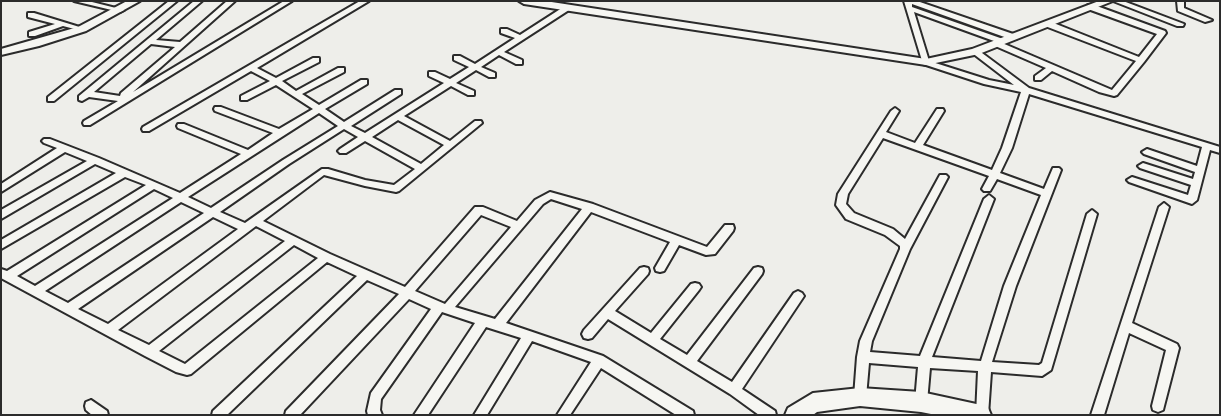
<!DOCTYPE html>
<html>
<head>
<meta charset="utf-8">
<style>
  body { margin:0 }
  #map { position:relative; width:1221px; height:416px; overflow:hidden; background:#eeeeea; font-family:Mynerve,sans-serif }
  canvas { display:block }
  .frame { position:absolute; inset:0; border:2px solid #2b2b2b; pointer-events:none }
</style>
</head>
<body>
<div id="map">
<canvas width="1221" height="416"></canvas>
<div class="frame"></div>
</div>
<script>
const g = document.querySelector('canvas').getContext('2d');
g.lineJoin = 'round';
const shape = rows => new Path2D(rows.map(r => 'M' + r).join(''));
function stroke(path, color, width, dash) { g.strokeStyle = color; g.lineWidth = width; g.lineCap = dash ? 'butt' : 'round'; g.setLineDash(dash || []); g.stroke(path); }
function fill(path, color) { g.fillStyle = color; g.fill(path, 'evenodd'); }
const street = shape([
  [74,1,88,1,124,10,120,12,74,1],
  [169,1,177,1,54,101,48,101,48,97,169,1],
  [194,1,202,1,156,40,180,42,227,1,235,1,133,92,284,1,292,1,90,125,84,125,83,123,84,121,118,101,89,97,82,101,79,100,79,96,194,1],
  [151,44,175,47,121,93,120,96,94,92,151,44],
  [360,1,369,1,257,68,276,78,313,58,319,58,319,62,282,81,296,91,338,68,344,68,344,72,302,94,319,105,361,80,367,80,367,84,325,109,344,122,395,90,401,90,401,94,351,126,365,133,444,83,429,76,429,72,435,72,450,79,469,67,454,60,454,56,460,56,475,64,515,38,501,33,501,29,507,29,520,35,565,6,572,8,504,52,522,60,522,64,516,64,499,55,481,67,495,73,495,77,489,77,476,70,456,83,474,91,474,95,468,95,451,86,404,116,450,141,475,121,481,121,482,123,399,191,396,192,365,186,324,175,263,221,330,254,405,287,475,207,483,207,517,221,535,200,550,192,593,204,707,247,725,225,733,225,734,228,733,231,715,254,706,255,679,245,664,271,660,272,656,271,655,268,670,242,591,212,506,323,603,356,693,411,694,415,676,415,601,368,570,415,557,415,591,362,532,341,487,415,474,415,521,338,486,327,428,415,414,415,475,323,442,312,381,399,380,410,382,415,368,415,367,411,371,393,431,309,409,299,300,415,285,415,286,411,399,294,367,280,227,415,212,415,213,411,357,276,327,262,191,374,187,375,176,372,145,356,1,278,1,269,7,271,146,185,125,177,1,249,1,240,116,173,95,164,1,219,1,210,87,161,65,152,1,192,1,184,57,148,44,143,42,141,44,139,50,139,99,158,180,193,241,154,178,128,177,126,178,124,184,124,248,150,273,133,215,111,214,109,215,107,221,107,279,129,313,109,276,85,247,100,241,100,241,96,270,81,251,71,149,131,143,131,142,129,143,127,360,1],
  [319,113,338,126,283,160,211,208,188,197,319,113],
  [398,120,444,145,421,164,372,137,398,120],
  [344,129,358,137,340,149,338,151,340,153,346,153,365,141,415,169,394,185,365,180,328,169,322,169,245,223,220,212,289,164,344,129],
  [154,189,173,198,35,286,17,276,154,189],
  [551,199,582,209,495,319,455,307,543,204,551,199],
  [181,202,204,213,68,303,45,291,181,202],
  [481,215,511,227,445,304,415,291,481,215],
  [213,217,238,229,108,324,78,309,213,217],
  [256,226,285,241,149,345,118,330,256,226],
  [294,245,318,258,185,364,159,351,294,245],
  [904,1,917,1,1016,35,1016,39,1010,39,912,4,912,7,1003,39,1004,41,1002,43,1112,90,1136,61,1045,26,1045,22,1051,22,1139,57,1157,34,1088,9,1088,5,1094,5,1165,31,1166,33,1144,62,1117,95,1114,96,1099,92,1052,71,1041,80,1035,80,1035,76,1046,68,993,45,992,43,994,41,914,12,929,61,989,80,1014,85,971,52,972,50,978,50,1029,88,1220,147,1220,153,1210,150,1197,200,1192,204,1129,182,1127,180,1132,177,1188,195,1191,185,1140,168,1138,166,1143,163,1193,179,1195,172,1144,154,1142,152,1147,149,1197,166,1202,147,1029,94,1012,148,1000,173,1044,189,1053,168,1059,168,1061,170,1016,286,992,362,1039,365,1042,363,1087,214,1092,210,1097,214,1051,370,1042,376,991,372,988,415,976,415,978,371,930,368,927,402,926,406,921,408,916,406,915,402,918,367,869,363,866,397,864,401,860,403,856,401,854,397,857,357,860,341,900,249,900,246,885,235,846,219,836,205,838,194,891,111,895,108,899,111,886,132,915,143,937,109,943,109,944,111,923,145,992,170,1002,148,1021,92,984,84,923,64,904,1],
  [883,138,989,176,982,189,984,191,990,191,997,179,1041,195,1004,286,981,361,932,357,994,199,989,195,984,199,920,356,870,352,872,341,910,249,948,177,946,175,940,175,905,239,893,229,854,213,846,204,848,194,883,138],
  [1113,1,1123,1,1184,24,1183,26,1177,26,1113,1],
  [1177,1,1184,1,1184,8,1212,20,1205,22,1178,11,1177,1],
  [28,13,34,13,86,29,82,31,63,26,35,36,29,36,29,32,55,24,28,17,28,13],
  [1164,203,1169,207,1132,323,1177,344,1179,348,1164,406,1163,410,1158,412,1153,410,1152,406,1166,350,1129,333,1104,415,1091,415,1159,207,1164,203],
  [644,267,648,268,649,271,648,274,615,311,651,333,691,284,695,283,699,284,701,287,699,290,660,339,687,355,754,268,758,267,762,268,763,271,762,274,697,361,732,382,794,293,798,291,802,293,804,296,742,389,775,411,776,415,759,415,730,394,608,319,592,338,588,339,584,338,582,334,584,330,640,268,644,267],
  [91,400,107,411,108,415,92,415,86,410,85,406,86,402,91,400]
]);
const secondary = shape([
  [127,1,140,1,86,31,39,46,1,55,1,49,78,27,127,1],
  [519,1,545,1,926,59,972,49,1099,1,1113,1,979,54,926,65,524,4,519,1]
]);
const primary = shape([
  [860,388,921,392,981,405,988,408,991,415,936,415,921,412,860,406,817,412,813,415,785,415,788,408,813,393,860,388]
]);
stroke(street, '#2b2b2b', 4);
stroke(secondary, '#2b2b2b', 4);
stroke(primary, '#2b2b2b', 4);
fill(street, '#f6f6f2');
fill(secondary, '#f6f6f2');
fill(primary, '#f6f6f2');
</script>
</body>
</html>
